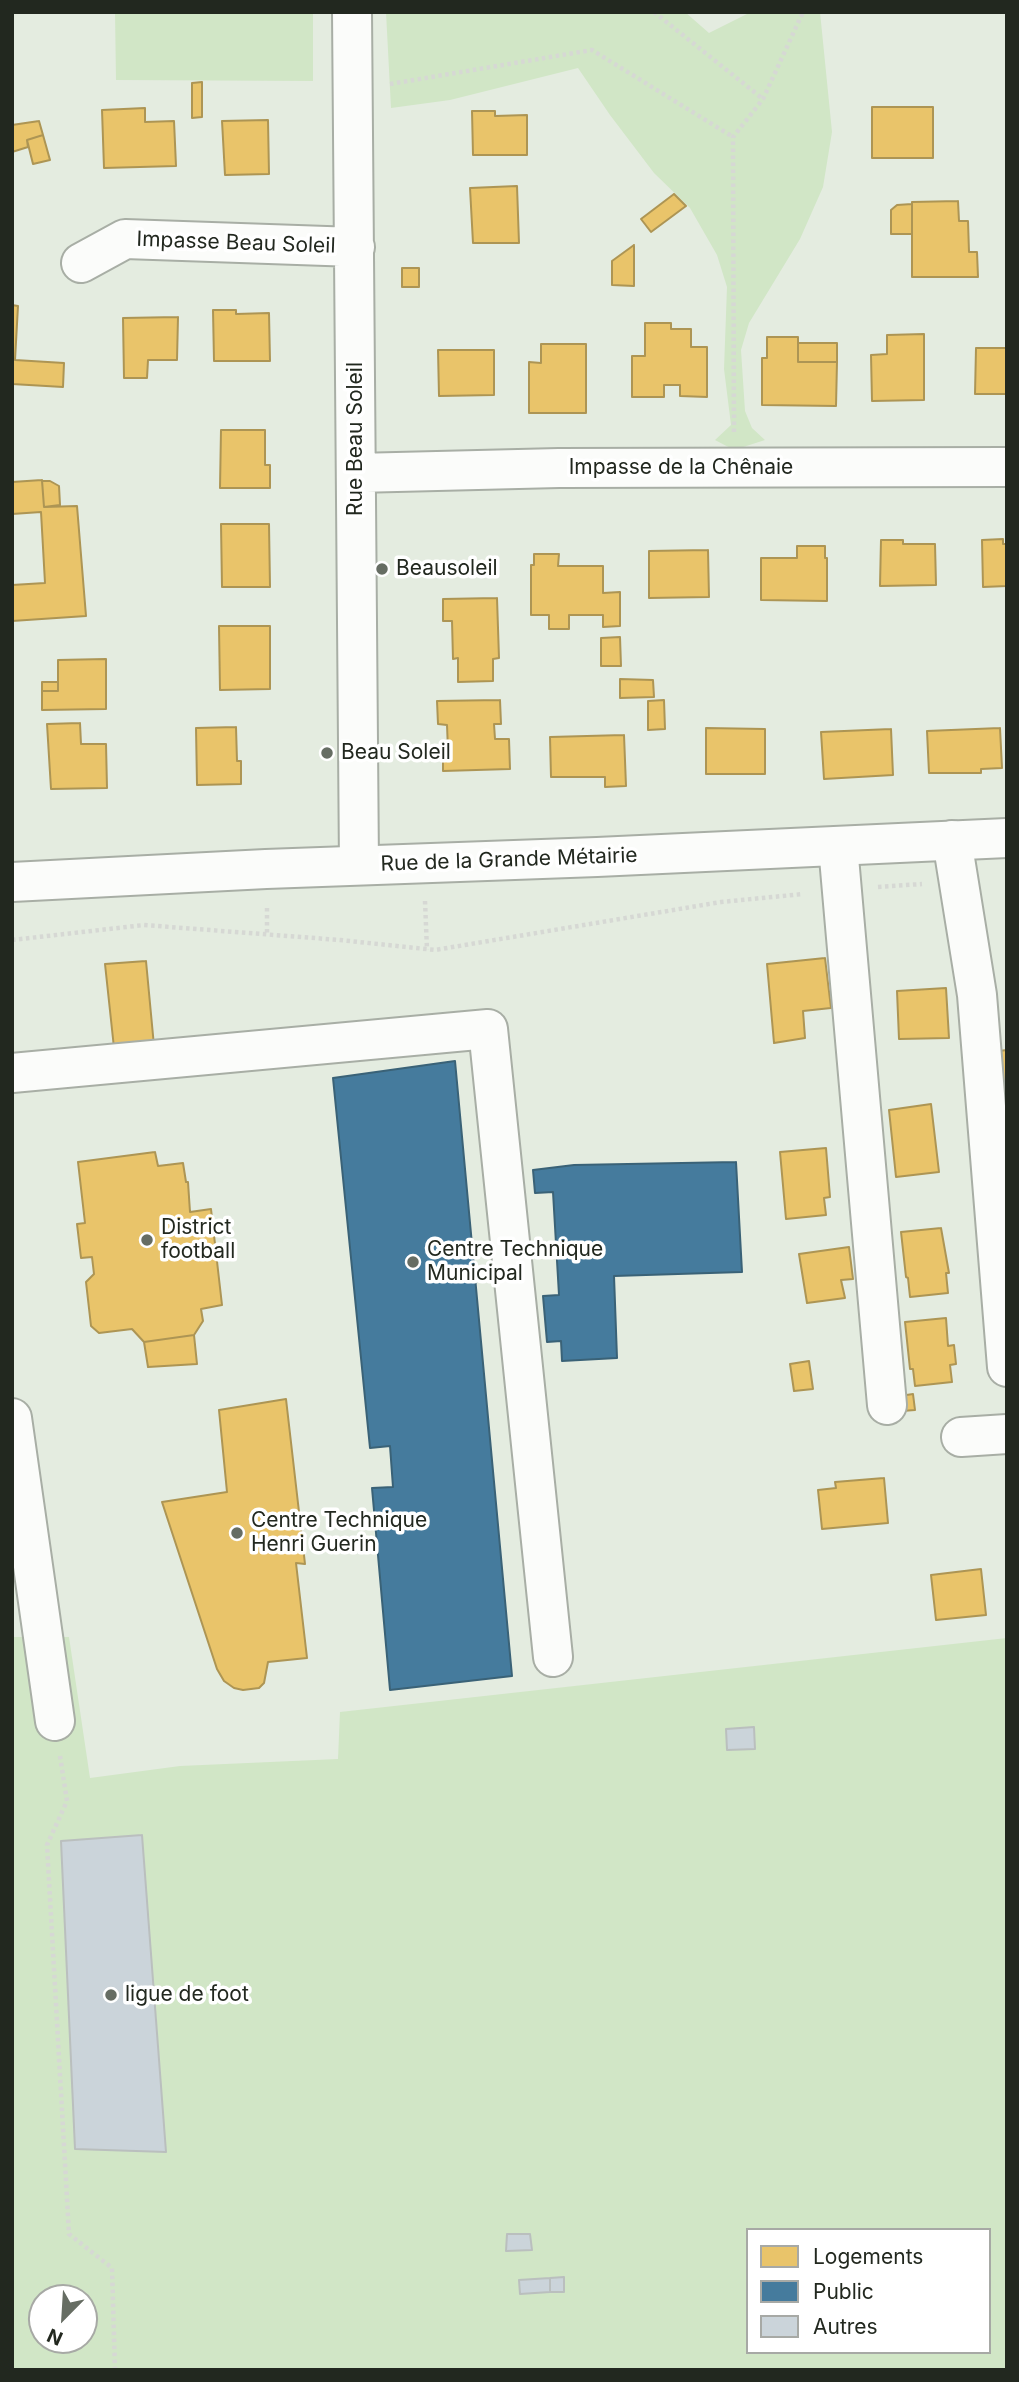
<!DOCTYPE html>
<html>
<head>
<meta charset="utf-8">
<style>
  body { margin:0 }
  #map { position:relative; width:1019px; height:2382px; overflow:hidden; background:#e4ece0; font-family:Inter,sans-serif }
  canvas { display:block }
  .frame { position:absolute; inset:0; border:14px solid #22281f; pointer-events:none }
  .legend { position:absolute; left:746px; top:2228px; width:245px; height:126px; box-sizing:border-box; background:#fff; border:2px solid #a7a9a5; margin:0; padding:9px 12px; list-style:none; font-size:21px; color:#22281f }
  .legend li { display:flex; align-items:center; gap:14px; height:35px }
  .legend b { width:35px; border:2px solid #a7a9a5 }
  .north { position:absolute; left:28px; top:2284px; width:70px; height:70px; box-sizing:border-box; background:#fff; border:2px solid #a7a9a5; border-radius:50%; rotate:204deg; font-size:19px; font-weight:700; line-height:28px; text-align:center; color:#22281f }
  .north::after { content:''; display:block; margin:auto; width:24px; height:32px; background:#666d63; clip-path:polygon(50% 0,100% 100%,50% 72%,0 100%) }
</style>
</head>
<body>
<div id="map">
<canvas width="1019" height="2382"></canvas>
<div class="frame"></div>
<ul class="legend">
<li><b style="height:19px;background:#e9c46a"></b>Logements</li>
<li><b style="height:19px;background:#457b9d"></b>Public</li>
<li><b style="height:19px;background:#cbd4da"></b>Autres</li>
</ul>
<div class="north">N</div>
</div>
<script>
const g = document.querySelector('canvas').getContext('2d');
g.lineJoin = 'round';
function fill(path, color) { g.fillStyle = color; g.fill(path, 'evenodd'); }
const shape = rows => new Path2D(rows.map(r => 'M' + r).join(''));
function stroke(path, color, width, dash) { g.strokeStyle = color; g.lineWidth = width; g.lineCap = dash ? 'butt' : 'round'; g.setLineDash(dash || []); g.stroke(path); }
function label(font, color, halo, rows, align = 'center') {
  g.font = font + ' Inter,sans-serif'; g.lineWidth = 7; g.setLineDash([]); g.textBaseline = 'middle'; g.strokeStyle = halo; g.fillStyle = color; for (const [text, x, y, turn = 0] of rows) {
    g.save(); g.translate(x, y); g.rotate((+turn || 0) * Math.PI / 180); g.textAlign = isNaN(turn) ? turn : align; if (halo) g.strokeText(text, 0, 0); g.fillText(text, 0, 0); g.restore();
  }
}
fill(shape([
  [115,12,313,12,313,81,116,80],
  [386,12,685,12,709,33,751,12,820,12,832,132,823,187,800,239,749,323,741,350,745,411,752,428,765,440,734,450,715,440,731,425,724,369,727,287,717,255,690,208,654,173,610,115,578,68,450,100,391,108],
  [12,1637,69,1637,90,1778,180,1766,338,1759,340,1712,1007,1638,1007,2370,12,2370],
  [748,2230,989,2230,989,2352,748,2352],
  [42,2298,84,2298,84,2340,42,2340]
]), '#d1e6c6');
const homes = shape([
  [202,82,202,117,192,118,192,83,202,82],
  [872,107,933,107,933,158,872,158,872,107],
  [145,108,145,122,174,121,176,166,104,168,102,110,145,108],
  [472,111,495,111,495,116,527,115,527,155,473,155,472,111],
  [268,120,269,174,225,175,222,121,268,120],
  [39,121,43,135,27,140,28,147,12,152,12,125,39,121],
  [43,135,50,160,33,164,27,140,43,135],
  [517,186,519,243,473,243,470,188,517,186],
  [674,194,686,206,651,232,641,219,674,194],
  [958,201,959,221,968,221,969,252,977,252,978,277,912,277,912,202,958,201],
  [912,204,912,234,891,234,891,210,897,205,912,204],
  [634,245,634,286,612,285,612,261,634,245],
  [402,268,419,268,419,287,402,287,402,268],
  [12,305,18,306,15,360,64,363,63,387,12,384,12,305],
  [213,310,236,310,236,314,269,313,270,361,214,361,213,310],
  [178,317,177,360,148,360,147,378,124,378,123,318,178,317],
  [645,323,671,323,671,329,691,329,691,347,707,347,707,397,680,396,680,385,664,385,664,397,632,397,632,356,645,356,645,323],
  [924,334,924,400,872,401,871,355,887,354,887,335,924,334],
  [767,337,798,337,798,362,837,362,836,406,762,405,762,358,767,358,767,337],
  [798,343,837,343,837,362,798,362,798,343],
  [541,344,586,344,586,413,529,413,529,362,541,363,541,344],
  [976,348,1007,348,1007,394,975,394,976,348],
  [438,350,494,350,494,395,439,396,438,350],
  [221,430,265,430,265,465,270,465,270,488,220,488,221,430],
  [42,480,44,507,77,506,86,616,12,621,12,585,45,583,41,512,12,514,12,482,42,480],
  [42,481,50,481,59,486,60,505,44,507,42,481],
  [221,524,269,524,270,587,222,587,221,524],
  [1003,539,1003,544,1007,544,1007,586,983,587,982,540,1003,539],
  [881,540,903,540,903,544,935,544,936,585,880,586,881,540],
  [797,546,825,546,825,558,827,558,827,601,761,600,761,558,797,558,797,546],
  [708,550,709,597,649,598,649,551,708,550],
  [534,554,559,554,558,566,603,566,603,593,620,592,620,626,603,627,603,615,569,615,569,629,549,629,549,615,531,615,531,565,534,565,534,554],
  [497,598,499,658,493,659,493,681,458,682,458,658,453,659,452,621,443,621,443,599,497,598],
  [219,626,270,626,270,689,220,690,219,626],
  [620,637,621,666,601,666,601,638,620,637],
  [106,659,106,709,42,710,42,691,58,691,58,660,106,659],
  [620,679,653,680,654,697,620,698,620,679],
  [42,682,58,682,58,691,42,691,42,682],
  [500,700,501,724,494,724,495,739,509,739,510,769,443,771,443,750,448,750,447,725,438,724,437,701,500,700],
  [664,700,665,729,648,730,648,701,664,700],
  [80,723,81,744,106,744,107,788,51,789,47,724,80,723],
  [236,727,237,761,241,761,241,784,197,785,196,728,236,727],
  [706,728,765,729,765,774,706,774,706,728],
  [1000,728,1002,768,981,769,981,773,929,773,927,731,1000,728],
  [891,729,893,775,824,779,821,732,891,729],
  [624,735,626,786,605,787,605,777,551,777,550,737,624,735],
  [825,958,831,1008,803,1011,805,1038,774,1043,767,964,825,958],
  [146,961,154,1046,114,1048,105,964,146,961],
  [946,988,949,1038,899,1039,897,991,946,988],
  [1007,1050,1007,1102,997,1103,991,1052,1007,1050],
  [931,1104,939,1172,896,1177,889,1110,931,1104],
  [826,1148,830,1197,824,1198,826,1215,786,1219,780,1152,826,1148],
  [155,1152,158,1166,183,1163,186,1182,188,1182,190,1212,211,1209,222,1305,201,1309,203,1321,194,1335,144,1342,132,1329,99,1333,91,1326,86,1282,94,1274,92,1257,81,1258,77,1224,85,1223,78,1162,155,1152],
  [941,1228,949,1273,946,1273,948,1293,910,1297,908,1278,906,1277,901,1232,941,1228],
  [849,1247,853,1279,841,1280,845,1298,807,1303,799,1254,849,1247],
  [946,1318,948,1346,954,1345,956,1364,950,1365,952,1382,915,1386,913,1369,910,1369,905,1322,946,1318],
  [194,1335,197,1364,148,1367,144,1342,194,1335],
  [809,1361,813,1389,794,1391,790,1364,809,1361],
  [913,1394,915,1410,902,1411,900,1396,913,1394],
  [286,1399,305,1564,296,1563,307,1658,268,1662,264,1683,259,1688,243,1690,234,1688,224,1681,217,1669,162,1502,227,1492,219,1410,286,1399],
  [884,1478,888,1523,822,1529,818,1490,836,1488,835,1482,884,1478],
  [981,1569,986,1615,936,1620,931,1575,981,1569]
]);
fill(homes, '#e9c46a');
stroke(homes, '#ad9554', 2);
const public = shape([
  [455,1061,512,1676,390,1690,372,1488,393,1487,390,1446,370,1448,333,1078,455,1061],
  [736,1162,742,1272,614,1276,617,1358,562,1361,561,1341,547,1342,543,1296,559,1295,553,1192,535,1193,533,1170,574,1165,736,1162]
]);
fill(public, '#457b9d');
stroke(public, '#3a6277', 2);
const building = shape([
  [754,1727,755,1749,727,1750,726,1729,754,1727],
  [142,1835,166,2152,75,2149,61,1841,142,1835],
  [507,2234,530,2234,532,2250,506,2251,507,2234],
  [564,2277,564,2292,550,2292,550,2278,564,2277],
  [550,2278,550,2292,520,2294,519,2280,550,2278]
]);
fill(building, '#cbd4da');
stroke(building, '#babfbe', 2);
const minor = shape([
  [352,12,359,865],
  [81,263,125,239,355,247],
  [356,473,559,468,1007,467],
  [952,840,977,995,1007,1367],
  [838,846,887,1405],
  [12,1073,488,1029,553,1657],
  [12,1418,55,1721],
  [961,1437,1007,1434]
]);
const major = shape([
  [12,882,266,869,597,857,1007,838]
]);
stroke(minor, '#a8aea5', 42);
stroke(major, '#a8aea5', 42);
stroke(shape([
  [654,12,763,99],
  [390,84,592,50,733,137],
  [734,432,733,137,763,99,803,12],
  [878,887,922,884],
  [425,901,427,950],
  [267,908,267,935],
  [12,940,144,925,340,940,435,950,721,902,803,894],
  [60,1756,67,1801,47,1845,69,2234,112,2268,115,2370]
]), '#d6d8d4', 4.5, [3.5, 3.5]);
stroke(minor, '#fbfcfa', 38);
stroke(major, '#fbfcfa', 38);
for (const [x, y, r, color] of [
  [382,569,7,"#666d63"],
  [327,753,7,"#666d63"],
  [147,1240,7,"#666d63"],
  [413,1262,7,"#666d63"],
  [237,1533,7,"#666d63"],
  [111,1995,7,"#666d63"]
]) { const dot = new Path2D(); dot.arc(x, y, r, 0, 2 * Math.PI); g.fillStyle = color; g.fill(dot); stroke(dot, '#fff', 2.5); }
label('21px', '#22281f', '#fff', [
  ["Impasse Beau Soleil",236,243,2],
  ["Rue Beau Soleil",356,439,-90],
  ["Impasse de la Chênaie",681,468],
  ["Rue de la Grande Métairie",509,860,-2]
]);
label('21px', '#22281f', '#fff', [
  ["Beausoleil",396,569],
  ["Beau Soleil",341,753],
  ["District",161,1228],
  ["football",161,1252],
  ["Centre Technique",427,1250],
  ["Municipal",427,1274],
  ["Centre Technique",251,1521],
  ["Henri Guerin",251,1545],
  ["ligue de foot",125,1995]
], 'left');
</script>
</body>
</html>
